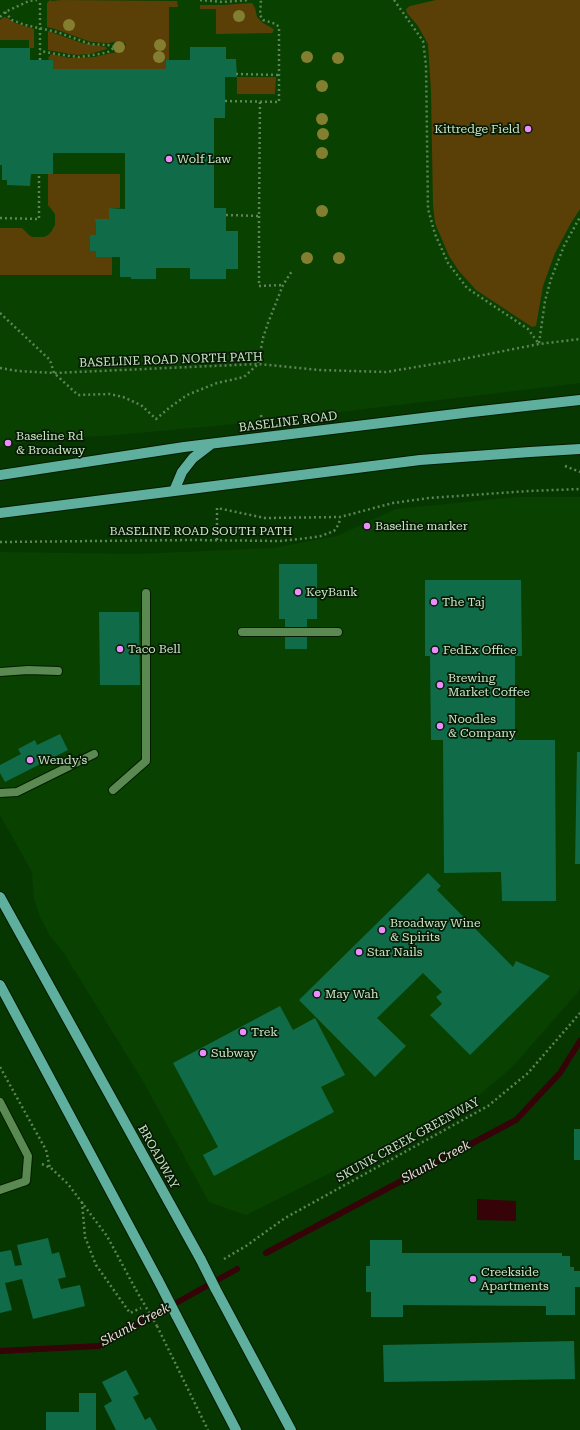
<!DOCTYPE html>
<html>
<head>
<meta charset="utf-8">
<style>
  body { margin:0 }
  canvas { display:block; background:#073701 }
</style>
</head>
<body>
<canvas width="580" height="1430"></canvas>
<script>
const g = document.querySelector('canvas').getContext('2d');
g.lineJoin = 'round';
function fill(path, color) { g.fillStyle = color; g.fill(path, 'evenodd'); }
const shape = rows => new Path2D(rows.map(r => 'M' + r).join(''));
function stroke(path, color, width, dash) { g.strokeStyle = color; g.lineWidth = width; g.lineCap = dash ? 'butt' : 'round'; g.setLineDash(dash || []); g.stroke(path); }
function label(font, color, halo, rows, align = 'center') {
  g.font = font + ' "Roboto Serif",serif'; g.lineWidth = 3.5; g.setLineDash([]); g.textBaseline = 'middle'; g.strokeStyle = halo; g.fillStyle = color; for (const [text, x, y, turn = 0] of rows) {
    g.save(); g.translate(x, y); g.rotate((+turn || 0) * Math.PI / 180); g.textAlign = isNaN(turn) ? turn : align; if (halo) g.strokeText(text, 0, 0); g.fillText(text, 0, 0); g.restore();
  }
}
fill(shape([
  [0,0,580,0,580,383,257,422,104,436,49,438,0,447],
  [517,497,580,497,580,988,577,993,513,1066,469,1104,246,1215,209,1202,143,1081,62,950,50,936,40,917,34,899,32,872,0,815,0,552,138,554,274,548,337,536,396,509]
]), '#094101');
fill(shape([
  [50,0,52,1,61,0,177,1,178,7,169,7,169,60,166,60,166,69,53,69,53,61,49,60,48,58,51,54,69,58,94,57,121,51,125,48,126,44,121,41,108,43,91,42,55,29,47,27,47,3],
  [436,0,580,0,580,209,571,223,555,253,543,286,536,326,532,327,476,290,459,271,449,256,435,223,433,205,431,92,428,44,418,26,407,13,406,9,410,6],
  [252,3,255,8,257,17,263,23,272,28,274,30,272,33,216,34,216,9,200,9,200,5,222,5],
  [4,17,8,18,15,23,34,29,34,48,29,48,29,40,0,40,0,20],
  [48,31,82,43,106,47,107,49,90,54,76,55,53,51,48,50],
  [237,77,276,77,275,94,237,94],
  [48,174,120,174,120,208,109,208,109,219,95,219,96,235,90,235,90,251,96,251,96,257,112,257,112,275,0,275,0,228,22,228,30,236,33,237,44,237,48,235,51,232,55,225,55,214,48,205]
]), '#5a4007');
fill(shape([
  [477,1199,516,1201,516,1221,477,1220]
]), '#350308');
stroke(shape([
  [266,1253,516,1120,560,1073,580,1041],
  [0,1351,99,1346,237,1269]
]), '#350308', 6);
fill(shape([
  [190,47,226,47,226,59,236,59,237,77,225,77,225,118,214,118,214,208,226,208,226,231,238,231,238,269,226,269,226,279,190,279,190,268,156,268,156,279,131,279,131,277,120,277,120,257,96,257,96,251,90,251,90,235,96,235,95,219,109,219,109,208,125,209,125,153,53,153,53,174,31,174,30,186,7,185,7,180,2,180,2,165,0,165,0,48,30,48,30,60,53,60,53,69,166,69,166,60,190,60],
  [279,564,317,564,317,619,307,619,307,649,285,649,285,619,279,619],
  [425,580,521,580,522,656,515,656,515,740,555,740,556,901,502,901,501,872,444,873,443,740,431,740,430,656,425,656],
  [99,612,139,612,140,685,100,685],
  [60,734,68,750,5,782,0,773,0,765,21,754,18,749,35,740,37,745],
  [577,752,580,752,580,864,575,864],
  [428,873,441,886,437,890,513,967,516,961,550,976,470,1055,430,1015,442,1004,436,997,442,992,423,973,377,1018,406,1046,375,1077,299,1000],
  [280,1006,293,1030,315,1018,345,1075,321,1087,334,1112,214,1176,203,1155,218,1147,173,1063],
  [574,1129,580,1129,580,1160,574,1160],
  [48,1238,52,1254,59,1252,66,1277,58,1279,61,1289,80,1285,85,1306,33,1319,22,1279,5,1283,12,1310,0,1313,0,1252,11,1250,15,1266,22,1265,17,1245],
  [370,1240,402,1240,402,1253,562,1253,562,1256,570,1256,570,1267,574,1267,574,1271,580,1271,580,1287,575,1287,575,1315,546,1315,546,1306,403,1305,403,1317,371,1317,371,1292,366,1292,366,1266,370,1266],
  [574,1341,575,1379,384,1382,383,1345],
  [126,1370,139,1394,133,1397,145,1420,150,1417,157,1430,116,1430,104,1406,112,1401,102,1382],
  [79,1393,96,1393,96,1430,46,1430,46,1412,79,1412]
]), '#106b48');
const lane = shape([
  [242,632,338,632],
  [0,672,28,670,58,671],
  [113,790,146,761,146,593],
  [0,793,17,792,94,754]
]);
const street = shape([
  [0,1102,28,1156,26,1181,0,1190]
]);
const primary = shape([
  [0,475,184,447,472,412,580,400],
  [174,491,182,472,193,458,210,445],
  [0,513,420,460,530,452,580,449],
  [0,897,201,1260],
  [0,985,158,1280],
  [215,1288,291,1430],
  [176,1315,236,1430]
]);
stroke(lane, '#041b02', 10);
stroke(street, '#041b02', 10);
stroke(primary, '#041b02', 12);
stroke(shape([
  [200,0,223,2,249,0],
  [394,0,423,41,426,65,428,209,435,234,448,263,467,288,528,329,539,344],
  [5,12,12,20,25,25,57,32,90,44,108,45,115,47,108,52,100,54,79,57,62,55,40,51],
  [0,17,5,12,29,1,37,0],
  [40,60,40,0],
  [236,74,279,75],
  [225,101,279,102,279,27,276,24,263,20,260,15,261,0],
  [226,215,259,216,260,101],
  [259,216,259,286,283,285],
  [0,218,39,219,39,174],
  [0,313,50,360,54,373,78,395,110,394,123,397,141,405,156,419,169,408,187,395,217,383,244,377,258,364,263,338,268,323,283,285,292,271],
  [539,343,545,301,551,279,564,246,580,217],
  [0,368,18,371,54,373,258,364,320,370,386,372,458,360,539,344,580,339],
  [261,415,262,422],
  [565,466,580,472],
  [217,540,217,508,265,518,340,517,393,503,429,498,529,491,580,489],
  [0,542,194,540,280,541,308,538,321,536,334,531,339,524,340,517],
  [0,1067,46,1150,50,1168],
  [42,1164,51,1168,68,1184,107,1236,136,1290],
  [82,1202,85,1237,96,1265,130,1313,141,1308],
  [224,1259,246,1246,285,1218,488,1106,528,1073,580,1013],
  [157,1326,208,1430]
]), '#5e8459', 2.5, [2, 3]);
stroke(lane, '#5a8952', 8);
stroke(street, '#5a8952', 8);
stroke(primary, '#5faf9e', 10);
const primaryBridge = shape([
  [201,1260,215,1288],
  [158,1280,176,1315]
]);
stroke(primaryBridge, '#041b02', 12, []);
stroke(shape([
  [136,1290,157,1326]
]), '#5e8459', 2.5, [2, 3]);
stroke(primaryBridge, '#5faf9e', 10);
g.fillStyle = '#847e30';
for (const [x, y] of [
  [239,16],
  [69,25],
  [160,45],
  [119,47],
  [159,57],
  [307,57],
  [338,58],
  [322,86],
  [322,119],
  [323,134],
  [322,153],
  [322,211],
  [307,258],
  [339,258]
]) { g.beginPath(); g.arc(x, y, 6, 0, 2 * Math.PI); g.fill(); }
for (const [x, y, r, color] of [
  [528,129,4,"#eb8dfc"],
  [169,159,4,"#eb8dfc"],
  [8,443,4,"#eb8dfc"],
  [367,526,4,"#eb8dfc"],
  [298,592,4,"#eb8dfc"],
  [434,602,4,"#eb8dfc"],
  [120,649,4,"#eb8dfc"],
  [435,650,4,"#eb8dfc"],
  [440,685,4,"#eb8dfc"],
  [440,726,4,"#eb8dfc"],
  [30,760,4,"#eb8dfc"],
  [382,930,4,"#eb8dfc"],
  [359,952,4,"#eb8dfc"],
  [317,994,4,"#eb8dfc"],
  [243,1032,4,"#eb8dfc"],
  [203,1053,4,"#eb8dfc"],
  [473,1279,4,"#eb8dfc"]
]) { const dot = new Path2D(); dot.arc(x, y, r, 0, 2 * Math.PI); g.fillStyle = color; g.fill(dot); stroke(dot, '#071a05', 1.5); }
label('12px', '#cce5c7', '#071a05', [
  ["Kittredge Field",520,129,"right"],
  ["Wolf Law",177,159],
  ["Baseline Rd",16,436],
  ["& Broadway",16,450],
  ["Baseline marker",375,526],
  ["KeyBank",306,592],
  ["The Taj",442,602],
  ["Taco Bell",128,649],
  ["FedEx Office",443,650],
  ["Brewing",448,678],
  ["Market Coffee",448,692],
  ["Noodles",448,719],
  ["& Company",448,733],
  ["Wendy's",38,760],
  ["Broadway Wine",390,923],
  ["& Spirits",390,937],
  ["Star Nails",367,952],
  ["May Wah",325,994],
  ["Trek",251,1032],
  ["Subway",211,1053],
  ["Creekside",481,1272],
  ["Apartments",481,1286]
], 'left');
label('12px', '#cce5c7', '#071a05', [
  ["BASELINE ROAD NORTH PATH",171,360,-2],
  ["BASELINE ROAD",288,422,-7],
  ["BASELINE ROAD SOUTH PATH",201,531],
  ["SKUNK CREEK GREENWAY",408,1140,-29],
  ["BROADWAY",158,1157,61]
]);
label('italic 13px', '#f1dad8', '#071a05', [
  ["Skunk Creek",436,1162,-28],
  ["Skunk Creek",135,1325,-28]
]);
</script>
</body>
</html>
